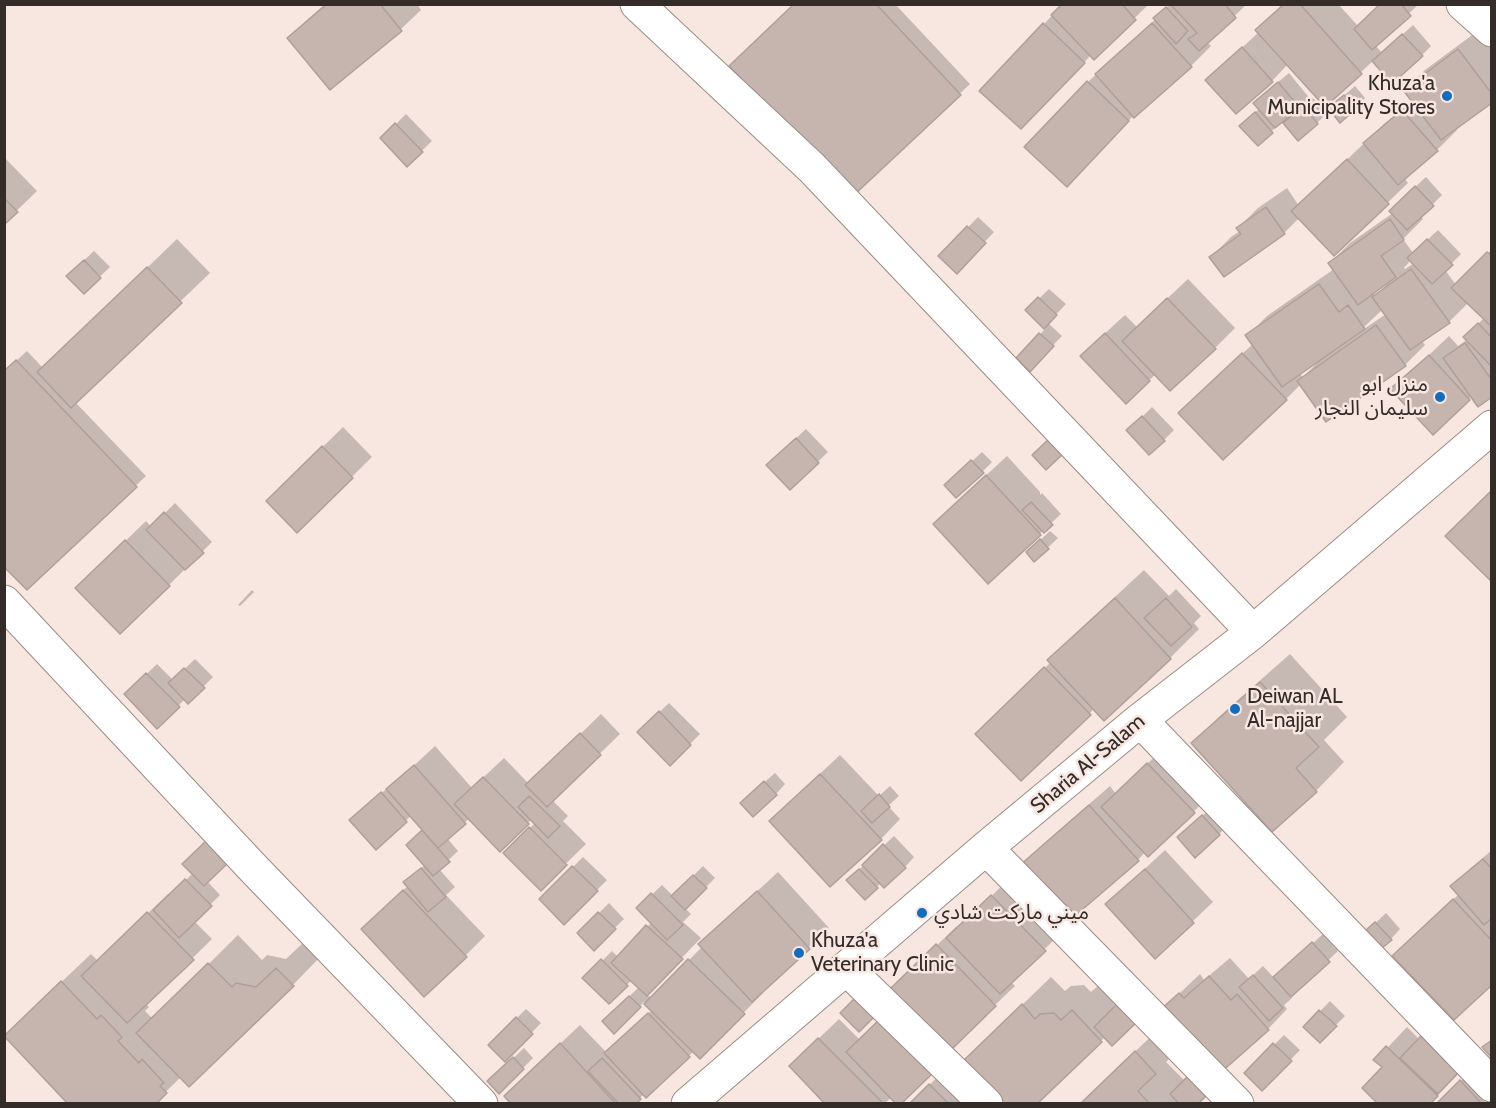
<!DOCTYPE html>
<html>
<head>
<meta charset="utf-8">
<style>
  body { margin:0 }
  #map { position:relative; width:1496px; height:1108px; overflow:hidden; background:#f8e6e0; font-family:Cabin,sans-serif }
  canvas { display:block }
  .frame { position:absolute; inset:0; border:6px solid #332c29; pointer-events:none }
</style>
</head>
<body>
<div id="map">
<canvas width="1496" height="1108"></canvas>
<div class="frame"></div>
</div>
<script>
const g = document.querySelector('canvas').getContext('2d');
g.lineJoin = 'round';
function fill(path, color) { g.fillStyle = color; g.fill(path, 'evenodd'); }
const shape = rows => new Path2D(rows.map(r => 'M' + r).join(''));
function stroke(path, color, width, dash) { g.strokeStyle = color; g.lineWidth = width; g.lineCap = dash ? 'butt' : 'round'; g.setLineDash(dash || []); g.stroke(path); }
function label(font, color, halo, rows, align = 'center') {
  g.font = font + ' Cabin,"Noto Sans Arabic",sans-serif'; g.lineWidth = 5; g.setLineDash([]); g.textBaseline = 'middle'; g.strokeStyle = halo; g.fillStyle = color; for (const [text, x, y, turn = 0] of rows) {
    g.save(); g.translate(x, y); g.rotate((+turn || 0) * Math.PI / 180); g.textAlign = isNaN(turn) ? turn : align; if (halo) g.strokeText(text, 0, 0); g.fillText(text, 0, 0); g.restore();
  }
}
fill(shape([
  [325,4,417,4,421,10,401,29,330,88,289,38,309,18],
  [795,4,895,4,970,84,853,194],
  [1063,4,1149,4,1094,58,1091,55,1041,108,982,90],
  [1170,4,1247,4,1207,42,1211,46,1191,66,1134,115,1086,165,1088,82,1117,54,1156,19],
  [1283,4,1338,4,1358,26,1381,4,1419,4,1375,45,1382,53,1413,25,1431,46,1422,55,1373,61,1325,105,1288,64,1272,81,1207,80,1259,32,1257,30],
  [1479,30,1492,47,1492,101,1455,128,1457,130,1437,150,1404,178,1408,183,1334,254,1299,218,1284,233,1211,257,1231,237,1240,231,1238,228,1258,208,1287,188,1299,206,1385,123,1413,100,1405,90,1425,70],
  [1289,73,1311,100,1313,98,1327,113,1317,123,1294,114,1292,112,1258,144,1251,116,1260,108,1265,93],
  [1355,86,1365,98,1355,108,1340,99],
  [406,114,432,141,407,165,382,138],
  [4,157,37,191,4,223],
  [1426,177,1442,195,1421,216,1423,219,1403,239,1413,253,1438,230,1461,254,1445,270,1456,285,1492,249,1492,396,1472,396,1433,433,1393,389,1449,336,1458,346,1468,339,1465,337,1484,318,1468,303,1449,322,1422,341,1425,345,1405,365,1301,384,1286,399,1200,393,1253,344,1247,336,1267,316,1334,269,1330,263,1350,243,1393,213,1400,201],
  [1411,260,1414,263,1405,269,1404,268],
  [1385,284,1386,285,1375,296,1373,292],
  [1383,309,1386,314,1364,329,1363,328],
  [1319,361,1303,377,1299,373],
  [978,217,994,232,966,262,940,256],
  [177,239,210,273,75,402,146,476,27,588,4,372,27,351,43,368],
  [94,251,110,267,84,292,78,266],
  [1188,279,1235,328,1215,348,1156,374,1126,402,1102,336,1125,315,1137,327],
  [1049,289,1066,304,1048,323,1062,336,1030,369,1018,358,1046,328,1027,310],
  [1152,407,1174,430,1164,440,1138,421],
  [343,427,372,457,297,531,268,501],
  [806,429,828,452,790,488,778,455],
  [982,452,992,462,982,472,956,476],
  [1007,456,1040,492,1040,495,1042,493,1061,514,988,582,954,505],
  [175,503,212,542,169,585,77,588,146,521,151,527],
  [1050,531,1058,538,1035,560,1037,543],
  [1144,570,1169,596,1176,589,1201,616,1194,623,1199,629,1170,658,1104,719,1095,708,1021,779,997,714,1051,662,1049,660,1078,631],
  [252,590,254,592,240,606,238,605],
  [1290,654,1347,717,1324,740,1344,762,1316,791,1193,743,1222,714],
  [195,659,213,677,188,702,185,699,157,727,126,694,157,664,173,680],
  [669,703,700,734,670,764,639,732],
  [601,714,620,734,552,800,568,816,563,821,586,844,541,888,506,853,535,823,532,819,500,850,470,818,447,838,458,851,439,869,455,887,446,895,485,936,465,956,383,909,408,886,415,873,425,865,417,835,424,829,412,815,376,847,361,811,392,784,393,785,435,746,472,788,504,758,529,784],
  [1168,744,1214,792,1148,855,1145,852,1138,860,1022,865,1042,845,1110,786,1116,794],
  [840,755,879,796,890,786,899,796,888,806,900,819,881,839,791,801],
  [775,773,785,784,776,794,752,793],
  [1213,806,1229,824,1219,834,1189,828],
  [894,836,914,857,905,867,881,883,865,898,848,880],
  [1165,850,1213,902,1155,957,1107,904],
  [1492,850,1492,983,1414,936,1459,894,1452,886,1472,867],
  [583,857,607,880,564,923,541,899],
  [703,866,715,878,685,908,691,914,683,922,701,938,647,994,651,998,703,946,700,944,778,872,829,928,761,991,763,993,700,1057,694,1051,646,1096,644,1094,633,1104,513,1104,526,1076,580,1025,607,1053,652,1010,644,1002,614,1032,604,1021,639,987,632,980,609,1002,585,978,612,951,618,957,652,922,638,908,662,885,673,896],
  [193,873,207,881,220,895,194,921,212,939,146,1004,149,1007,145,1011,153,1019,238,935,262,960,267,955,286,959,306,940,321,956,293,985,181,1077,153,1104,35,1007,91,954,98,961,168,894,170,896],
  [1012,876,1064,930,1011,982,1015,986,995,1005,884,1104,827,1104,810,1047,839,1019,860,1040,902,999,912,969,957,926,959,928],
  [609,903,624,919,594,948,579,933],
  [1386,913,1400,929,1391,939,1368,930],
  [1323,934,1338,951,1290,996,1292,998,1284,1005,1287,1009,1268,1029,1163,1009,1200,974,1204,980,1230,958,1249,979,1263,966,1274,978],
  [1051,977,1065,991,1071,986,1084,985,1091,992,1102,982,1121,1002,1105,1037,1035,1104,910,1104,959,1056,964,1061],
  [1330,1001,1345,1016,1320,1041,1305,1027],
  [526,1009,541,1023,505,1060,490,1045],
  [1164,1024,1183,1044,1166,1062,1185,1081,1196,1104,1080,1104],
  [1407,1027,1420,1040,1432,1028,1457,1075,1429,1104,1376,1060],
  [1284,1035,1300,1050,1262,1089,1246,1073],
  [524,1048,533,1058,499,1092,499,1072],
  [1471,1071,1492,1094,1492,1104,1438,1104]
]), '#0003');
const building = shape([
  [327,4,380,4,402,31,330,90,287,38,327,4],
  [794,4,876,4,961,95,853,196,729,66,794,4],
  [1062,4,1122,4,1136,20,1094,60,1051,15,1062,4],
  [1225,4,1236,18,1199,51,1188,39,1197,33,1171,5,1225,4],
  [1284,4,1300,4,1362,74,1325,107,1255,30,1284,4],
  [1380,4,1401,4,1411,16,1372,50,1354,29,1380,4],
  [1166,7,1188,31,1176,44,1153,18,1166,7],
  [1043,23,1085,63,1021,129,979,91,1043,23],
  [1152,23,1192,67,1134,118,1095,74,1152,23],
  [1402,34,1423,56,1392,84,1372,61,1402,34],
  [1242,47,1273,82,1236,114,1205,80,1242,47],
  [1458,49,1492,94,1492,103,1441,140,1403,90,1458,49],
  [1087,81,1129,121,1067,187,1024,147,1087,81],
  [1278,82,1300,108,1275,128,1253,103,1278,82],
  [1344,95,1356,109,1340,123,1328,108,1344,95],
  [1303,106,1318,124,1298,141,1283,123,1303,106],
  [1402,110,1438,151,1398,185,1363,143,1402,110],
  [1255,112,1273,133,1258,146,1239,126,1255,112],
  [395,123,423,152,407,167,380,138,395,123],
  [1347,159,1389,204,1334,256,1291,211,1347,159],
  [1415,186,1434,206,1407,230,1389,211,1415,186],
  [4,198,18,212,4,225,4,198],
  [1266,207,1285,234,1224,277,1209,257,1241,234,1236,228,1266,207],
  [1390,219,1404,240,1381,256,1396,277,1358,305,1328,263,1390,219],
  [967,226,986,243,957,274,938,256,967,226],
  [1427,239,1453,265,1432,284,1407,258,1427,239],
  [1487,252,1492,256,1492,327,1451,288,1487,252],
  [84,260,101,278,84,294,66,276,84,260],
  [147,267,182,303,71,408,37,372,147,267],
  [1411,269,1450,323,1410,350,1372,297,1411,269],
  [1319,284,1339,312,1348,305,1365,329,1282,387,1245,335,1319,284],
  [1038,297,1057,315,1044,329,1025,310,1038,297],
  [1167,298,1216,349,1170,391,1122,341,1167,298],
  [1478,323,1492,338,1492,367,1463,337,1478,323],
  [1376,325,1406,366,1326,422,1297,381,1376,325],
  [1039,333,1054,346,1030,372,1016,358,1039,333],
  [1105,333,1150,381,1126,404,1080,356,1105,333],
  [1465,343,1492,380,1492,397,1478,407,1443,358,1465,343],
  [1242,353,1287,400,1223,460,1178,413,1242,353],
  [1429,355,1470,400,1433,435,1390,389,1429,355],
  [16,360,137,487,27,590,4,567,4,371,16,360],
  [1142,416,1165,441,1149,455,1126,430,1142,416],
  [1051,437,1065,452,1046,470,1032,455,1051,437],
  [796,438,819,463,790,490,766,465,796,438],
  [322,446,353,478,297,533,266,501,322,446],
  [971,460,984,473,956,498,944,485,971,460],
  [986,475,1041,535,988,584,933,524,986,475],
  [1491,491,1492,492,1492,582,1445,536,1491,491],
  [1031,502,1053,525,1044,533,1022,510,1031,502],
  [164,512,204,553,185,570,146,530,164,512],
  [1040,539,1049,549,1034,562,1026,552,1040,539],
  [125,540,170,586,120,634,75,588,125,540],
  [1115,598,1171,659,1104,721,1047,660,1115,598],
  [1166,598,1192,627,1171,646,1144,618,1166,598],
  [1044,667,1091,715,1021,781,975,734,1044,667],
  [184,668,205,688,188,704,168,683,184,668],
  [146,673,180,707,157,729,124,694,146,673],
  [1260,682,1319,747,1296,768,1317,792,1272,832,1191,743,1260,682],
  [659,711,691,745,670,766,637,732,659,711],
  [580,733,601,755,547,807,525,785,580,733],
  [1147,763,1195,813,1148,857,1101,807,1147,763],
  [414,765,466,824,438,848,386,789,414,765],
  [820,774,882,840,830,887,769,821,820,774],
  [483,777,529,824,500,852,454,804,483,777],
  [764,781,777,795,753,817,740,803,764,781],
  [381,792,407,822,376,850,349,820,381,792],
  [879,794,890,807,872,823,861,811,879,794],
  [529,796,560,826,548,838,518,807,529,796],
  [1089,805,1139,861,1069,921,1020,865,1089,805],
  [1202,815,1220,835,1195,858,1177,837,1202,815],
  [529,827,567,865,541,891,503,853,529,827],
  [422,830,450,862,433,876,406,845,422,830],
  [206,841,228,863,204,886,182,864,206,841],
  [883,844,906,868,884,888,862,865,883,844],
  [1483,859,1492,869,1492,918,1484,925,1450,886,1483,859],
  [572,866,598,891,564,925,539,899,572,866],
  [421,868,446,897,428,912,403,882,421,868],
  [859,869,878,888,865,900,846,880,859,869],
  [1145,869,1194,923,1155,959,1105,904,1145,869],
  [693,875,707,888,685,910,671,896,693,875],
  [185,879,212,906,179,938,153,910,185,879],
  [403,890,467,957,424,997,361,929,403,890],
  [757,891,810,949,752,1002,698,944,757,891],
  [651,893,683,925,667,940,636,908,651,893],
  [991,895,1046,951,1000,994,946,938,991,895],
  [1453,899,1492,941,1492,985,1454,1020,1392,956,1453,899],
  [147,912,194,960,127,1023,81,976,147,912],
  [598,912,616,929,594,951,577,933,598,912],
  [1375,922,1392,940,1382,948,1366,930,1375,922],
  [646,925,683,959,647,996,611,963,646,925],
  [1312,942,1330,962,1291,997,1273,977,1312,942],
  [936,944,996,1006,950,1051,890,989,936,944],
  [601,959,628,986,609,1004,582,978,601,959],
  [688,959,745,1014,700,1059,644,1004,688,959],
  [208,963,232,987,236,983,256,987,276,968,294,986,189,1087,136,1033,208,963],
  [1253,975,1283,1008,1269,1021,1239,987,1253,975],
  [1209,976,1231,1000,1237,994,1269,1030,1219,1074,1161,1009,1179,993,1184,998,1209,976],
  [61,981,97,1019,101,1015,122,1037,118,1041,139,1063,142,1059,164,1083,160,1086,167,1093,156,1104,68,1104,4,1036,61,981],
  [629,996,641,1007,614,1034,602,1021,629,996],
  [856,997,875,1016,859,1032,840,1013,856,997],
  [1119,1002,1138,1021,1112,1046,1094,1027,1119,1002],
  [1022,1004,1035,1019,1040,1014,1054,1013,1061,1020,1072,1010,1102,1042,1037,1104,1002,1104,962,1062,1022,1004],
  [1319,1010,1337,1026,1320,1043,1303,1027,1319,1010],
  [648,1013,690,1057,646,1098,604,1053,648,1013],
  [516,1017,533,1034,505,1062,488,1045,516,1017],
  [882,1017,935,1071,901,1104,896,1104,846,1052,882,1017],
  [1421,1036,1459,1072,1438,1094,1400,1058,1421,1036],
  [818,1038,884,1104,825,1104,789,1066,818,1038],
  [1492,1040,1492,1058,1482,1047,1492,1040],
  [560,1043,616,1104,511,1104,504,1096,560,1043],
  [1273,1043,1292,1061,1262,1091,1244,1073,1273,1043],
  [1386,1046,1438,1096,1430,1104,1378,1104,1362,1088,1382,1067,1373,1060,1386,1046],
  [1135,1051,1156,1074,1138,1091,1150,1104,1080,1104,1135,1051],
  [513,1057,524,1069,499,1094,487,1081,513,1057],
  [602,1058,641,1099,636,1104,619,1104,588,1071,602,1058],
  [1191,1073,1210,1092,1198,1104,1179,1104,1170,1094,1191,1073],
  [1460,1080,1482,1104,1436,1104,1460,1080],
  [929,1084,949,1104,909,1104,929,1084]
]);
fill(building, '#c6b5af');
stroke(building, '#af9f99', 1.5);
const minor = shape([
  [637,4,812,168,1253,632],
  [4,602,254,869,481,1104],
  [1140,720,1492,1085],
  [986,848,1237,1104],
  [846,968,986,1104],
  [688,1104,986,848,1140,720,1253,632,1492,427]
]);
const major = shape([
  [1463,4,1492,30]
]);
stroke(minor, '#9d8c86', 35);
stroke(major, '#9d8c86', 35);
stroke(minor, '#fff', 33);
stroke(major, '#fff', 33);
for (const [x, y, r, color] of [
  [1447,96,6,"#146cba"],
  [1440,397,6,"#146cba"],
  [1235,709,6,"#146cba"],
  [922,913,6,"#146cba"],
  [799,953,6,"#146cba"]
]) { const dot = new Path2D(); dot.arc(x, y, r, 0, 2 * Math.PI); g.fillStyle = color; g.fill(dot); stroke(dot, '#f8e6e0', 2); }
label('21px', '#332c29', '#f8e6e0', [
  ["Khuza'a",1435,84,"right"],
  ["Municipality Stores",1435,108,"right"],
  ["منزل ابو",1428,385,"right"],
  ["سليمان النجار",1428,409,"right"],
  ["Deiwan AL",1247,697],
  ["Al-najjar",1247,721],
  ["ميني ماركت شادي",934,913],
  ["Khuza'a",811,941],
  ["Veterinary Clinic",811,965]
], 'left');
label('21px', '#332c29', '#f8e6e0', [
  ["Sharia Al-Salam",1088,764,-40]
]);
</script>
</body>
</html>
